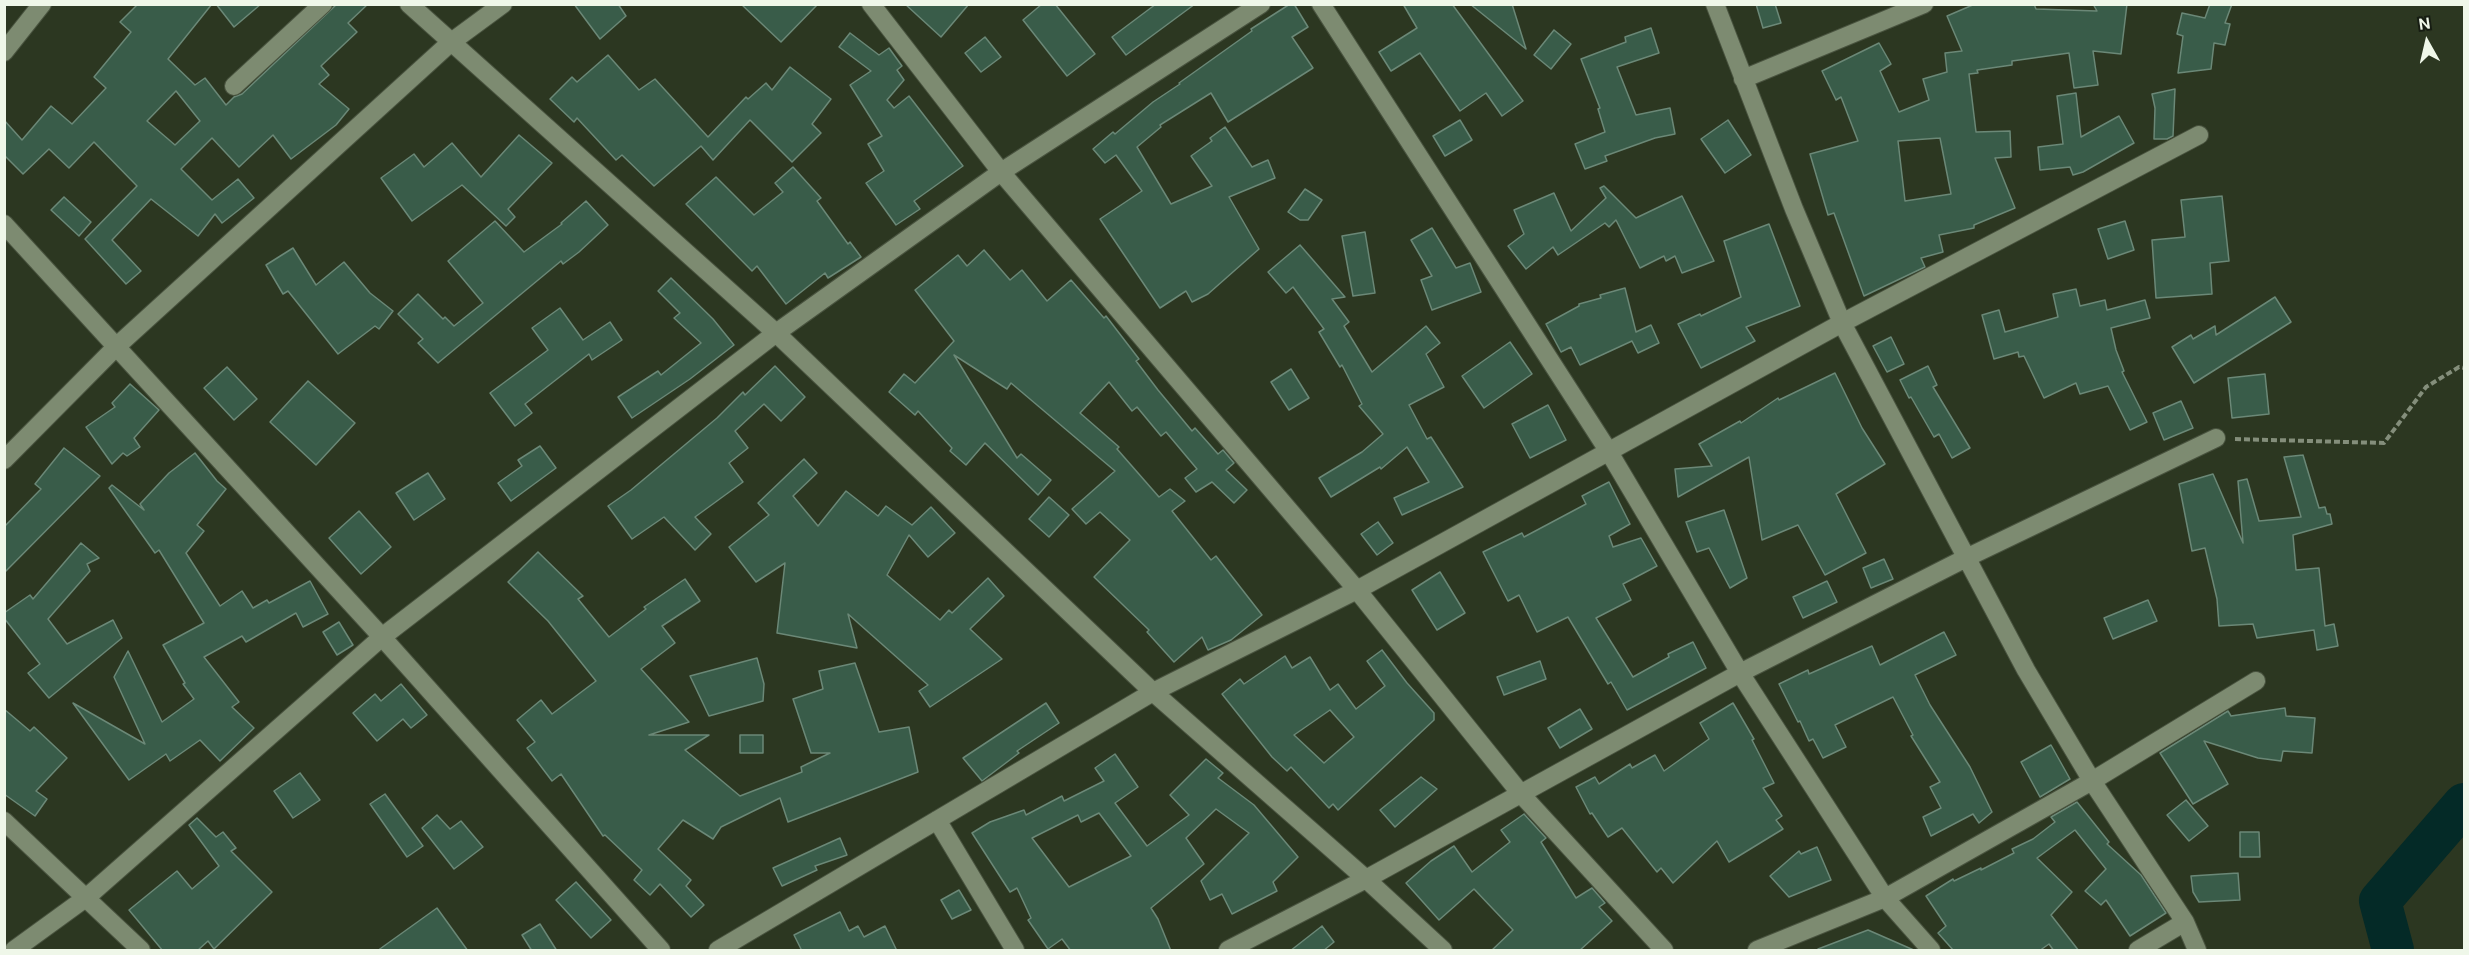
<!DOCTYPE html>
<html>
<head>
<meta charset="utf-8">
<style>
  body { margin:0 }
  #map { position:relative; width:2469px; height:955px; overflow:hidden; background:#2c3721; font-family:"DM Sans",sans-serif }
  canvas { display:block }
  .frame { position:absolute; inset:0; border:6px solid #eff7e9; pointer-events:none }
  .north { position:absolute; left:2397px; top:12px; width:60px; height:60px; -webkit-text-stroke:4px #171d13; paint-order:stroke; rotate:352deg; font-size:16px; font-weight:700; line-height:24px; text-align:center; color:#eff7e9 }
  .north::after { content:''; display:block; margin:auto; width:21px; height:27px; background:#eff7e9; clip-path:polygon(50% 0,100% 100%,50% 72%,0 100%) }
</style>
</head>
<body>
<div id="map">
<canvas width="2469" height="955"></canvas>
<div class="frame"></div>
<div class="north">N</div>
</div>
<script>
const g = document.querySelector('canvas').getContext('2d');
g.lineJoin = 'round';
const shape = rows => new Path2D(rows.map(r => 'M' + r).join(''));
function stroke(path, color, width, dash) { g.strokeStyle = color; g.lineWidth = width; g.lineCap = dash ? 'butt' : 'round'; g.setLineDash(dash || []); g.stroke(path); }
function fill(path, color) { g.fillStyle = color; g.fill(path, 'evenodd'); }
stroke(shape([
  [2393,950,2380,901,2464,804]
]), '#042a27', 42);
const building = shape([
  [138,4,212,4,168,59,195,85,205,78,226,105,234,97,242,94,337,4,368,4,348,23,357,32,321,66,329,75,319,84,349,109,336,125,291,159,273,135,239,167,212,138,181,169,212,200,238,179,254,198,222,223,215,214,198,236,151,199,112,240,141,271,126,284,85,239,137,186,94,142,69,168,49,149,23,174,4,155,4,120,22,140,51,106,72,124,106,88,94,77,131,32,120,22,138,4],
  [176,91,200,121,175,145,147,121,176,91],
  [216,4,261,4,234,27,216,4],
  [574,4,618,4,626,16,600,39,574,4],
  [741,4,818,4,781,42,741,4],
  [905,4,969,4,941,37,905,4],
  [1042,4,1055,4,1095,54,1067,76,1023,20,1042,4],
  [1156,4,1195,4,1126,55,1112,37,1156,4],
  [1290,4,1294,4,1308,27,1292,37,1313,68,1228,122,1211,93,1160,125,1161,127,1137,147,1171,204,1212,186,1191,156,1212,141,1210,138,1225,127,1252,167,1268,160,1275,178,1229,197,1259,249,1208,294,1192,302,1186,291,1160,308,1100,219,1142,191,1116,155,1105,163,1093,149,1113,132,1115,134,1153,102,1180,84,1179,83,1252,31,1251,29,1290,4],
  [1403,4,1452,4,1523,101,1502,116,1486,93,1460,111,1420,53,1391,71,1379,52,1417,28,1403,4],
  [1470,4,1512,4,1526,49,1470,4],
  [1756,4,1775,4,1781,23,1763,28,1756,4],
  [1975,4,2034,4,2036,9,2097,11,2093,4,2127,4,2121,54,2093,51,2098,85,2074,88,2069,53,2012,61,2012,65,1977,70,1978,73,1969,74,1976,132,2010,131,2011,157,1995,158,2015,208,1974,225,1974,228,1939,235,1943,252,1921,258,1925,267,1864,296,1834,213,1828,215,1810,154,1858,141,1841,97,1836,100,1822,71,1879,43,1891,64,1880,71,1899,112,1929,100,1923,79,1947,72,1945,53,1962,51,1947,16,1975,4],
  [1940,138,1951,194,1905,201,1898,141,1940,138],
  [2210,4,2232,4,2225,23,2230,24,2225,45,2214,43,2211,69,2178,73,2183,36,2177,34,2182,13,2205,18,2210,4],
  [1651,28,1659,53,1617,67,1636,115,1670,108,1675,134,1655,138,1605,156,1607,161,1585,169,1575,144,1605,132,1598,109,1600,108,1581,59,1626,42,1625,37,1651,28],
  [1554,30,1571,44,1551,69,1534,55,1554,30],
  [850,33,879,55,889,48,902,66,897,70,904,80,887,100,894,108,909,96,963,166,914,201,920,209,896,225,866,183,884,171,868,144,882,136,850,85,871,71,839,47,850,33],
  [985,37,1001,57,981,72,965,53,985,37],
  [608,55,639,90,655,79,708,137,746,97,748,99,766,83,772,90,790,67,831,99,812,124,821,133,792,162,750,120,713,160,701,146,654,186,622,155,616,160,577,118,574,122,550,99,572,77,577,82,608,55],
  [2175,89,2173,136,2167,139,2154,139,2155,108,2152,94,2175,89],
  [2076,93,2081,137,2119,116,2134,143,2083,172,2073,175,2070,167,2040,170,2038,147,2063,144,2057,96,2076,93],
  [1460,120,1472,140,1445,156,1433,136,1460,120],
  [1728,120,1751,155,1725,173,1701,139,1728,120],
  [519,135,552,163,508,209,515,217,506,226,462,185,412,221,381,178,414,154,424,167,452,143,481,177,519,135],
  [793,167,821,198,817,201,848,244,850,242,861,257,828,278,825,273,786,304,757,266,752,271,686,204,716,177,754,215,783,192,775,183,793,167],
  [1604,186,1636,218,1682,196,1714,261,1682,273,1675,256,1666,261,1664,256,1640,268,1616,220,1609,227,1605,223,1558,255,1553,247,1526,269,1508,246,1524,234,1514,210,1554,193,1571,231,1606,198,1600,188,1604,186],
  [1305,189,1322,200,1308,220,1300,220,1288,212,1305,189],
  [2222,196,2229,261,2210,263,2212,294,2156,298,2152,240,2185,237,2181,200,2222,196],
  [64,197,91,222,79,236,51,210,64,197],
  [586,201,608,225,579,252,563,264,561,261,438,363,418,343,423,339,398,314,418,294,443,319,445,317,454,326,483,303,448,261,495,221,524,252,562,224,561,223,586,201],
  [2125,221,2134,250,2108,259,2098,229,2125,221],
  [1769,224,1800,306,1746,327,1755,341,1701,368,1678,324,1700,314,1701,316,1741,297,1724,241,1769,224],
  [1432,228,1456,268,1470,263,1481,292,1432,310,1421,280,1432,276,1411,240,1432,228],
  [1365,232,1375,293,1353,296,1342,236,1365,232],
  [1300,245,1345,297,1332,299,1349,322,1344,326,1372,372,1426,326,1440,343,1426,354,1444,387,1409,405,1427,439,1431,437,1463,487,1402,515,1394,498,1429,482,1407,447,1381,469,1380,467,1331,497,1319,478,1362,452,1383,434,1359,406,1362,404,1342,365,1340,367,1319,332,1324,329,1293,287,1286,293,1268,272,1300,245],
  [293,248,316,285,344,262,370,293,393,311,379,329,375,326,338,354,288,291,283,294,266,265,293,248],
  [984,250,1010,280,1022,270,1047,301,1071,280,1104,318,1106,316,1139,359,1136,361,1158,390,1192,431,1195,428,1218,454,1223,450,1234,463,1226,470,1247,490,1234,503,1212,482,1196,492,1185,478,1197,469,1166,432,1161,436,1137,407,1132,411,1109,382,1080,413,1119,447,1117,449,1159,497,1170,489,1185,501,1172,511,1211,560,1216,556,1262,615,1231,640,1208,650,1202,637,1174,662,1147,632,1149,630,1094,577,1130,540,1100,512,1086,524,1072,509,1115,471,1011,383,1007,389,954,355,1017,458,1021,454,1051,480,1038,495,985,443,966,465,950,451,952,448,918,411,915,415,889,392,904,374,915,383,954,341,915,290,958,255,967,266,984,250],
  [671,278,713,319,734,345,690,379,632,418,618,397,658,371,661,375,701,343,674,318,680,313,658,291,671,278],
  [1625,288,1636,332,1651,325,1659,343,1638,353,1632,341,1580,365,1571,347,1561,352,1546,324,1579,306,1579,304,1601,298,1600,295,1625,288],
  [2076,289,2080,306,2105,300,2107,310,2145,300,2150,318,2111,328,2116,350,2124,371,2122,372,2147,422,2130,430,2108,386,2080,394,2076,383,2044,398,2024,356,2019,357,2018,352,1994,359,1982,315,1999,310,2005,332,2058,317,2053,294,2076,289],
  [2275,297,2291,322,2194,383,2172,347,2191,335,2193,339,2215,326,2216,335,2275,297],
  [560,308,583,340,610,322,622,340,592,360,589,354,525,404,532,413,515,426,490,393,548,350,532,328,560,308],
  [1891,337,1904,364,1887,372,1873,346,1891,337],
  [1510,342,1532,374,1484,408,1462,376,1510,342],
  [775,366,805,397,781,421,764,404,735,431,748,448,729,463,743,482,695,517,711,534,695,550,664,517,632,539,608,506,631,490,717,418,743,392,745,395,775,366],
  [1928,366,1937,385,1933,387,1970,448,1952,458,1939,434,1934,437,1911,397,1909,398,1900,380,1928,366],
  [227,367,257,399,234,420,204,388,227,367],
  [1291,369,1309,398,1289,410,1271,382,1291,369],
  [1835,373,1862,428,1885,464,1836,494,1866,553,1825,575,1798,525,1762,540,1749,457,1678,497,1675,469,1712,466,1699,444,1740,421,1741,423,1778,398,1779,400,1835,373],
  [2265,374,2269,414,2232,418,2228,378,2265,374],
  [308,381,355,423,316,465,270,422,308,381],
  [130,384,159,410,134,438,140,447,127,456,123,453,112,464,86,427,115,407,112,403,130,384],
  [2181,401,2193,428,2164,440,2153,413,2181,401],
  [1548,405,1566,440,1530,458,1512,424,1548,405],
  [540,446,556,468,511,501,498,483,522,466,518,460,540,446],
  [64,448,100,476,4,573,4,527,41,489,35,484,64,448],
  [195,453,217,481,226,489,197,525,204,531,186,553,220,606,242,591,253,608,267,600,269,603,310,581,328,614,303,627,296,613,246,642,242,636,204,657,239,702,232,707,254,728,220,761,200,740,170,761,166,754,129,780,73,703,145,744,114,677,128,651,162,722,194,699,183,684,185,683,163,645,204,623,159,550,155,553,109,488,112,485,144,510,140,504,169,473,195,453],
  [2303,455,2319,508,2325,507,2327,514,2330,514,2332,524,2293,535,2296,570,2319,568,2325,626,2334,624,2338,646,2317,650,2314,630,2257,638,2253,624,2219,626,2217,599,2205,548,2192,551,2179,484,2213,474,2243,543,2238,481,2247,479,2259,521,2301,517,2284,457,2303,455],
  [804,459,817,473,793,496,818,526,846,491,878,516,886,506,912,525,931,507,955,533,928,557,909,535,887,575,940,620,949,610,952,613,988,578,1004,596,970,629,1002,659,930,707,919,691,928,685,848,614,857,648,777,633,785,563,756,582,729,547,769,515,758,503,804,459],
  [428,473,445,499,414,520,396,493,428,473],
  [1609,482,1630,524,1609,536,1613,547,1641,538,1657,566,1623,584,1631,600,1596,618,1633,677,1669,657,1668,654,1693,642,1706,668,1627,710,1611,682,1608,684,1568,617,1537,632,1519,595,1508,601,1483,552,1522,533,1524,537,1586,504,1582,496,1609,482],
  [1049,497,1069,515,1049,537,1029,519,1049,497],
  [1724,510,1747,578,1730,588,1709,548,1697,552,1686,522,1724,510],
  [359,511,391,547,361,574,329,538,359,511],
  [1378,522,1393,543,1377,555,1361,534,1378,522],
  [81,543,99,558,87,564,90,571,48,619,67,644,113,620,122,638,49,698,28,673,40,664,4,618,4,613,30,595,33,599,81,543],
  [538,552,583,596,578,599,609,637,646,609,644,607,685,579,700,601,662,626,675,643,641,669,689,722,649,735,709,735,685,750,740,796,802,772,801,767,830,753,811,753,793,699,823,689,819,671,855,663,879,732,909,727,918,772,788,822,780,798,721,827,713,839,683,820,658,849,691,880,686,886,704,905,691,917,660,884,650,895,634,880,642,870,605,835,603,836,561,774,552,781,527,748,535,742,517,720,541,700,552,714,596,681,548,621,508,582,538,552],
  [1884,559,1893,579,1871,588,1863,568,1884,559],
  [1440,572,1465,613,1437,630,1412,590,1440,572],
  [1827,581,1837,602,1803,618,1793,597,1827,581],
  [2148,600,2157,621,2113,639,2104,618,2148,600],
  [339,622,353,645,337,655,323,632,339,622],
  [1944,632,1956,655,1915,675,1930,705,1970,767,1992,812,1979,823,1973,814,1931,836,1923,817,1941,808,1930,787,1940,782,1911,736,1913,735,1893,697,1835,725,1846,747,1823,758,1813,739,1809,741,1800,721,1798,722,1779,684,1808,670,1809,674,1872,646,1880,665,1944,632],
  [1382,650,1407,683,1434,713,1434,720,1338,810,1333,804,1329,808,1291,767,1287,771,1272,757,1222,694,1240,679,1244,684,1285,656,1292,668,1310,657,1330,690,1338,684,1356,709,1385,686,1367,661,1382,650],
  [1330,710,1354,737,1324,763,1294,735,1330,710],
  [757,658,764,684,763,701,709,716,690,676,757,658],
  [1540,661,1546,679,1504,695,1497,677,1540,661],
  [401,684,427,715,411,728,403,719,377,741,353,713,375,694,381,701,401,684],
  [1046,703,1059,723,1017,751,1019,753,982,781,963,758,1046,703],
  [1733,703,1754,739,1752,740,1774,783,1763,788,1782,816,1776,820,1783,829,1729,862,1717,841,1673,883,1661,868,1657,872,1622,828,1608,837,1592,813,1590,814,1576,787,1595,777,1599,784,1630,764,1632,768,1655,755,1664,771,1709,739,1700,723,1733,703],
  [2285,708,2286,716,2315,718,2312,753,2283,751,2281,761,2258,758,2204,741,2228,784,2193,804,2160,753,2228,711,2231,716,2285,708],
  [4,709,30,731,34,727,67,758,36,791,47,799,35,816,4,794,4,709],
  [1580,709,1592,729,1560,748,1548,728,1580,709],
  [740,735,763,735,763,753,740,753,740,735],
  [2051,745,2070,779,2040,797,2021,762,2051,745],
  [1115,754,1138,787,1115,803,1147,846,1189,815,1170,795,1206,759,1223,773,1218,778,1254,805,1298,857,1273,882,1277,891,1232,914,1222,894,1210,900,1201,881,1249,833,1216,809,1186,838,1204,864,1151,908,1158,919,1171,951,1071,951,1062,939,1048,949,1028,920,1031,918,1017,888,1010,892,972,833,990,822,1024,810,1026,815,1062,796,1064,801,1104,781,1095,768,1115,754],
  [1099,813,1131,856,1069,887,1032,838,1078,815,1081,822,1099,813],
  [300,773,320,800,293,818,274,791,300,773],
  [1421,777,1437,789,1395,827,1380,810,1421,777],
  [385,794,423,846,407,857,370,804,385,794],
  [2186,800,2208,826,2189,841,2167,815,2186,800],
  [2077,802,2109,842,2107,844,2141,875,2166,913,2130,936,2106,900,2101,905,2085,891,2106,869,2075,830,2037,858,2072,892,2051,915,2079,951,2054,951,2049,944,2039,951,1954,951,1938,933,1946,926,1926,896,1953,879,1954,881,1981,868,1981,870,2014,853,2012,849,2033,839,2055,822,2051,817,2077,802],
  [1524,814,1546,838,1541,842,1576,898,1592,888,1605,903,1599,907,1612,921,1579,951,1491,951,1513,930,1474,889,1439,920,1406,883,1431,861,1454,846,1472,872,1510,842,1501,830,1524,814],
  [437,815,450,829,461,821,483,847,454,869,422,828,437,815],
  [197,818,216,837,223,832,236,848,231,851,272,892,214,949,208,941,197,951,163,951,129,910,177,871,192,889,219,866,189,825,197,818],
  [2240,832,2259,832,2260,857,2240,857,2240,832],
  [840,838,847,855,815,866,817,870,782,886,773,868,840,838],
  [1817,847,1831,880,1789,897,1770,876,1799,851,1801,854,1817,847],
  [2238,873,2240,900,2199,902,2193,892,2191,876,2238,873],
  [576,882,611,920,591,938,556,900,576,882],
  [959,890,971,910,952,919,941,900,959,890],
  [437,908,468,951,377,951,437,908],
  [840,912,849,931,858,926,864,937,885,926,897,951,802,951,794,935,840,912],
  [540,924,557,951,532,951,522,935,540,924],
  [1322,926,1334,942,1323,951,1290,951,1322,926],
  [1868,930,1916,951,1819,951,1818,949,1868,930]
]);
fill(building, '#395c49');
stroke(building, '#6b8877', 1.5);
const street = shape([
  [409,4,776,333,1153,692,1366,879,1443,950],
  [871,4,1001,172,1357,590,1521,794,1664,950],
  [1321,4,1609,452,1740,673,1885,898,1931,950],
  [1715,4,1794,209,1842,323,2026,670,2092,781,2185,922,2197,950],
  [4,52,42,4],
  [1743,79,1924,4],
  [234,86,323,4],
  [4,224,382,637,661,950],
  [4,460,117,346,450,43,503,4],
  [937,820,1015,950],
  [4,821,141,950],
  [14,950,87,897,382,637,776,333,1001,172,1261,4],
  [718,950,1153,692,1357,590,1842,323,2199,135],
  [1228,950,1366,879,1740,673,1966,558,2216,438],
  [1757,950,1885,898,2092,781,2256,681],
  [2138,950,2185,922]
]);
stroke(street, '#49533f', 20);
stroke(shape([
  [2235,439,2384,443,2426,387,2459,367,2464,368]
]), '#848e7b', 4, [6, 3]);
stroke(street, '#7d8b71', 18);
</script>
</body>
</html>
